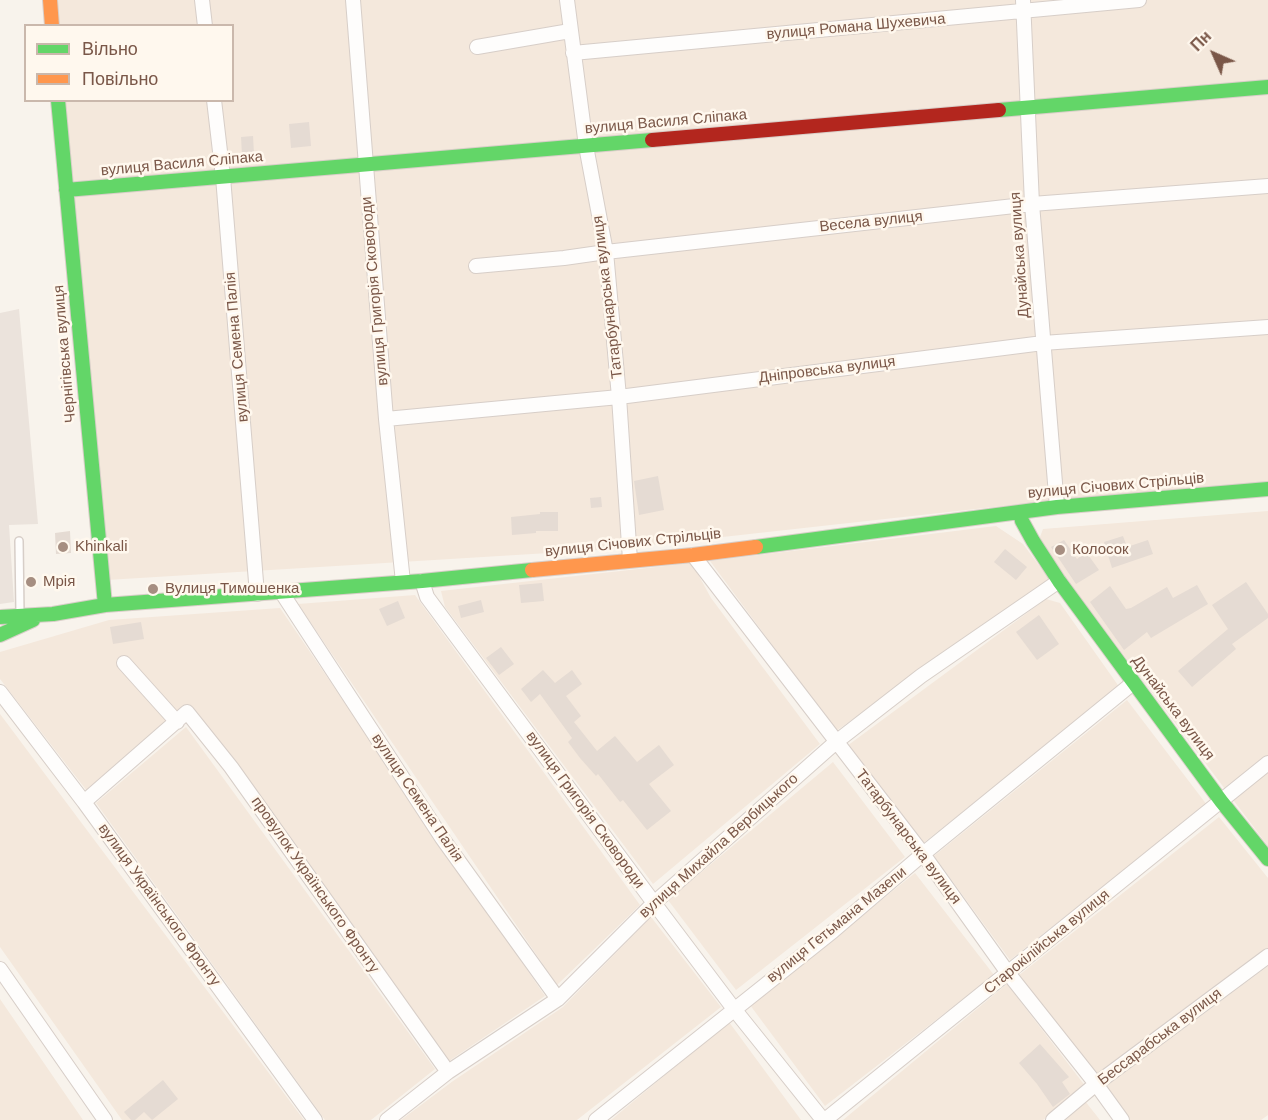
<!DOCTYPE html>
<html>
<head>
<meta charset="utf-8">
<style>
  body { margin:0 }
  #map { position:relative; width:1268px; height:1120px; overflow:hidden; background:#f8f3ec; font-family:Arial,sans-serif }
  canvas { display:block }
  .legend { position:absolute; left:24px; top:24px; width:210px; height:78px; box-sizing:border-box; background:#fff8ee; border:2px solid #cab8ac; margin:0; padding:8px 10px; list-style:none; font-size:18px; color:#7a5748 }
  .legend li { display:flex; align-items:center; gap:12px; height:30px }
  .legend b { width:30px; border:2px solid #cab8ac }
  .north { position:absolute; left:1184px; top:24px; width:60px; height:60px; -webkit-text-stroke:4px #fff8ee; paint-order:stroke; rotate:315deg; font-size:16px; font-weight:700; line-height:24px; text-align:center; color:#7a5748 }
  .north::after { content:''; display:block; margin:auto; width:21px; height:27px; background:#7a5748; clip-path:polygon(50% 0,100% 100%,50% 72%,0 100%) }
</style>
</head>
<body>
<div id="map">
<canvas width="1268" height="1120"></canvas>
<ul class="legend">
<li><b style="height:8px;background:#63d668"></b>Вільно</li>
<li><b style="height:8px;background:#ff974d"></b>Повільно</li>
</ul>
<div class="north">Пн</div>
</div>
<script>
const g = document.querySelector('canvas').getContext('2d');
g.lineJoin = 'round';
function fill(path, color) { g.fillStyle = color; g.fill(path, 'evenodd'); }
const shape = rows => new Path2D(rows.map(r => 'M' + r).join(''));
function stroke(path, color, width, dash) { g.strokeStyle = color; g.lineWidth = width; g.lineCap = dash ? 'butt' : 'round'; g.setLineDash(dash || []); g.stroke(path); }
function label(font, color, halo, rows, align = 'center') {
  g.font = font + ' Arial,sans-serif'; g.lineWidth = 5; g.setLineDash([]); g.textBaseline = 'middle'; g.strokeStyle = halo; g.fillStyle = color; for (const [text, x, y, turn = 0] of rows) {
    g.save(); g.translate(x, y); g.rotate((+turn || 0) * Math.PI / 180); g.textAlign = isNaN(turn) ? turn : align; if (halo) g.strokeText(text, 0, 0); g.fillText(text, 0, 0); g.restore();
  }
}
fill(shape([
  [54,0,1268,0,1268,484,1075,498,614,549,107,580,63,101,232,100,232,26,56,25],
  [1268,511,1268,846,1043,548,1040,537,1043,529],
  [996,526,1023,544,1050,580,836,731,710,561],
  [692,563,711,598,820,744,653,884,445,607,441,591],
  [415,595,640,905,557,985,298,604],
  [1046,599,1060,603,1120,688,922,844,847,746],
  [280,608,545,996,449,1061,190,705,87,791,0,679,0,652,109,620],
  [1127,700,1207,805,1010,960,934,856],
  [0,714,304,1120,122,1120,0,947],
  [186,727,435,1069,371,1120,325,1120,96,803],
  [833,762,905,857,736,990,668,900],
  [1219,817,1268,878,1268,950,1097,1078,1018,976],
  [915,873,994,975,825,1106,750,1005],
  [651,917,721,1007,577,1120,401,1120,453,1081,563,1007],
  [1268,966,1268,1115,1261,1120,1130,1120,1105,1087],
  [1007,984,1086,1087,1043,1120,843,1120],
  [0,999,83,1120,0,1120],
  [729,1022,801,1120,611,1120],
  [1085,1101,1100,1120,1062,1120]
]), '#f4e8dc');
fill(shape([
  [19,309,38,524,9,525,14,602,0,604,0,313]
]), '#ebe3dc');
fill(shape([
  [309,122,311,146,291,148,289,124],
  [253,136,254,154,242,155,241,137],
  [658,476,664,510,639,515,634,481],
  [601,497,602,507,591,508,590,498],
  [540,512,558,512,558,531,536,531,536,533,512,535,511,517,540,514],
  [70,531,71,553,56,554,55,533],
  [1123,536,1127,547,1148,540,1153,554,1112,568,1104,542],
  [1064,540,1077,559,1086,552,1099,570,1076,584,1051,547],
  [1005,549,1027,567,1016,580,994,562],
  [1246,582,1268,614,1268,618,1232,644,1236,649,1192,687,1178,671,1228,629,1212,605],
  [542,583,544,601,521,603,519,585],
  [1197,585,1208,604,1151,638,1147,632,1124,650,1090,602,1110,586,1126,609,1131,608,1167,587,1173,598],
  [481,600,484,612,461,618,458,606],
  [398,601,405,618,387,626,379,609],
  [1039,615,1059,644,1037,660,1016,632],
  [141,622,144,639,113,644,110,627],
  [501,647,514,664,499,675,486,658],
  [543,670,555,683,572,670,582,684,566,696,581,716,574,722,597,751,615,736,637,762,659,745,674,765,649,784,671,811,647,830,623,800,620,802,598,774,596,776,580,758,568,742,572,738,540,694,531,702,521,689],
  [1040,1044,1069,1077,1062,1082,1070,1094,1053,1107,1037,1084,1019,1063],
  [163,1080,178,1099,152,1120,144,1112,135,1120,131,1120,124,1112]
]), '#e5dbd3');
const lane = shape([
  [19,541,20,614]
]);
const street = shape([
  [202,0,205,26],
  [353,0,386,419,403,582],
  [567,0,586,146,606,252,619,397,630,560],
  [1023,0,1032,204,1057,507],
  [477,47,570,31],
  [573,53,1139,0],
  [214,100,223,177,257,594],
  [476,266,564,258,606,252,1032,204,1268,186],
  [386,419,619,397,1043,343,1268,327],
  [693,555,923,854,1008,973,1096,1084,1122,1120],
  [422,581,427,597,654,903,734,1009,823,1120],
  [282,593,442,838,558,999],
  [124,663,177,722],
  [0,692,84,802,315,1120],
  [84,802,187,712,231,767,448,1072],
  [0,969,105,1120],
  [387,1120,448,1072,558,999,654,903,836,742,921,676,1059,581],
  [596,1120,833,931,923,854,1133,683],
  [825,1120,1268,763],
  [1053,1120,1096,1084,1268,956]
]);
const fast = shape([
  [58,100,105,605],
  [999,110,1268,87],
  [66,190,652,140],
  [1020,512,1022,521,1033,541,1059,581,1221,801,1268,859],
  [756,547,1057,507,1268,489],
  [0,617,53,614,105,605,422,581,532,570],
  [0,635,33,620]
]);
const slow = shape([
  [50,0,52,26],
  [532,570,693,555,756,547]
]);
const jam = shape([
  [652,140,999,110]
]);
stroke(lane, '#d7cec8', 10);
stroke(street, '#d7cec8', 16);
stroke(fast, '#d8cec8', 16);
stroke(slow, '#d8cec8', 16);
stroke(jam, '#d8cec8', 16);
stroke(lane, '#fefdfc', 7);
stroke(street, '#fefdfc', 14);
stroke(fast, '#63d668', 14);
stroke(slow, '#ff974d', 14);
stroke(jam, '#b3261e', 14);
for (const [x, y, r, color] of [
  [63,547,6,"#a68e81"],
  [1060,550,6,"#a68e81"],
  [31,582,6,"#a68e81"],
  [153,589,6,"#a68e81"]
]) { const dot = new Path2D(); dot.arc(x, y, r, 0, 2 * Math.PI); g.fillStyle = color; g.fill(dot); stroke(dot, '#fff8ee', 2); }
label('15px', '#7a5748', '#fff8ee', [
  ["вулиця Романа Шухевича",856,27,-5],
  ["вулиця Василя Сліпака",666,122,-5],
  ["вулиця Василя Сліпака",182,164,-5],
  ["Весела вулиця",871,222,-6],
  ["Дунайська вулиця",1020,255,-94],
  ["вулиця Григорія Сковороди",375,291,-95],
  ["Татарбунарська вулиця",608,297,-97],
  ["вулиця Семена Палія",237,347,-95],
  ["Чернігівська вулиця",65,354,-95],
  ["Дніпровська вулиця",827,370,-7],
  ["вулиця Січових Стрільців",1116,486,-5],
  ["вулиця Січових Стрільців",633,543,-6],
  ["Дунайська вулиця",1173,708,53],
  ["вулиця Семена Палія",417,798,56],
  ["вулиця Григорія Сковороди",585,810,54],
  ["Татарбунарська вулиця",908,837,53],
  ["вулиця Михайла Вербицького",719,846,-42],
  ["провулок Українського Фронту",315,885,55],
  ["вулиця Українського Фронту",159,905,54],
  ["вулиця Гетьмана Мазепи",837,925,-39],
  ["Старокілійська вулиця",1047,942,-39],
  ["Бессарабська вулиця",1160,1037,-37]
]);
label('15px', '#7a5748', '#fff8ee', [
  ["Khinkali",75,547],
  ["Колосок",1072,550],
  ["Мрія",43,582],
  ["Вулиця Тимошенка",165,589]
], 'left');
</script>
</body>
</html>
